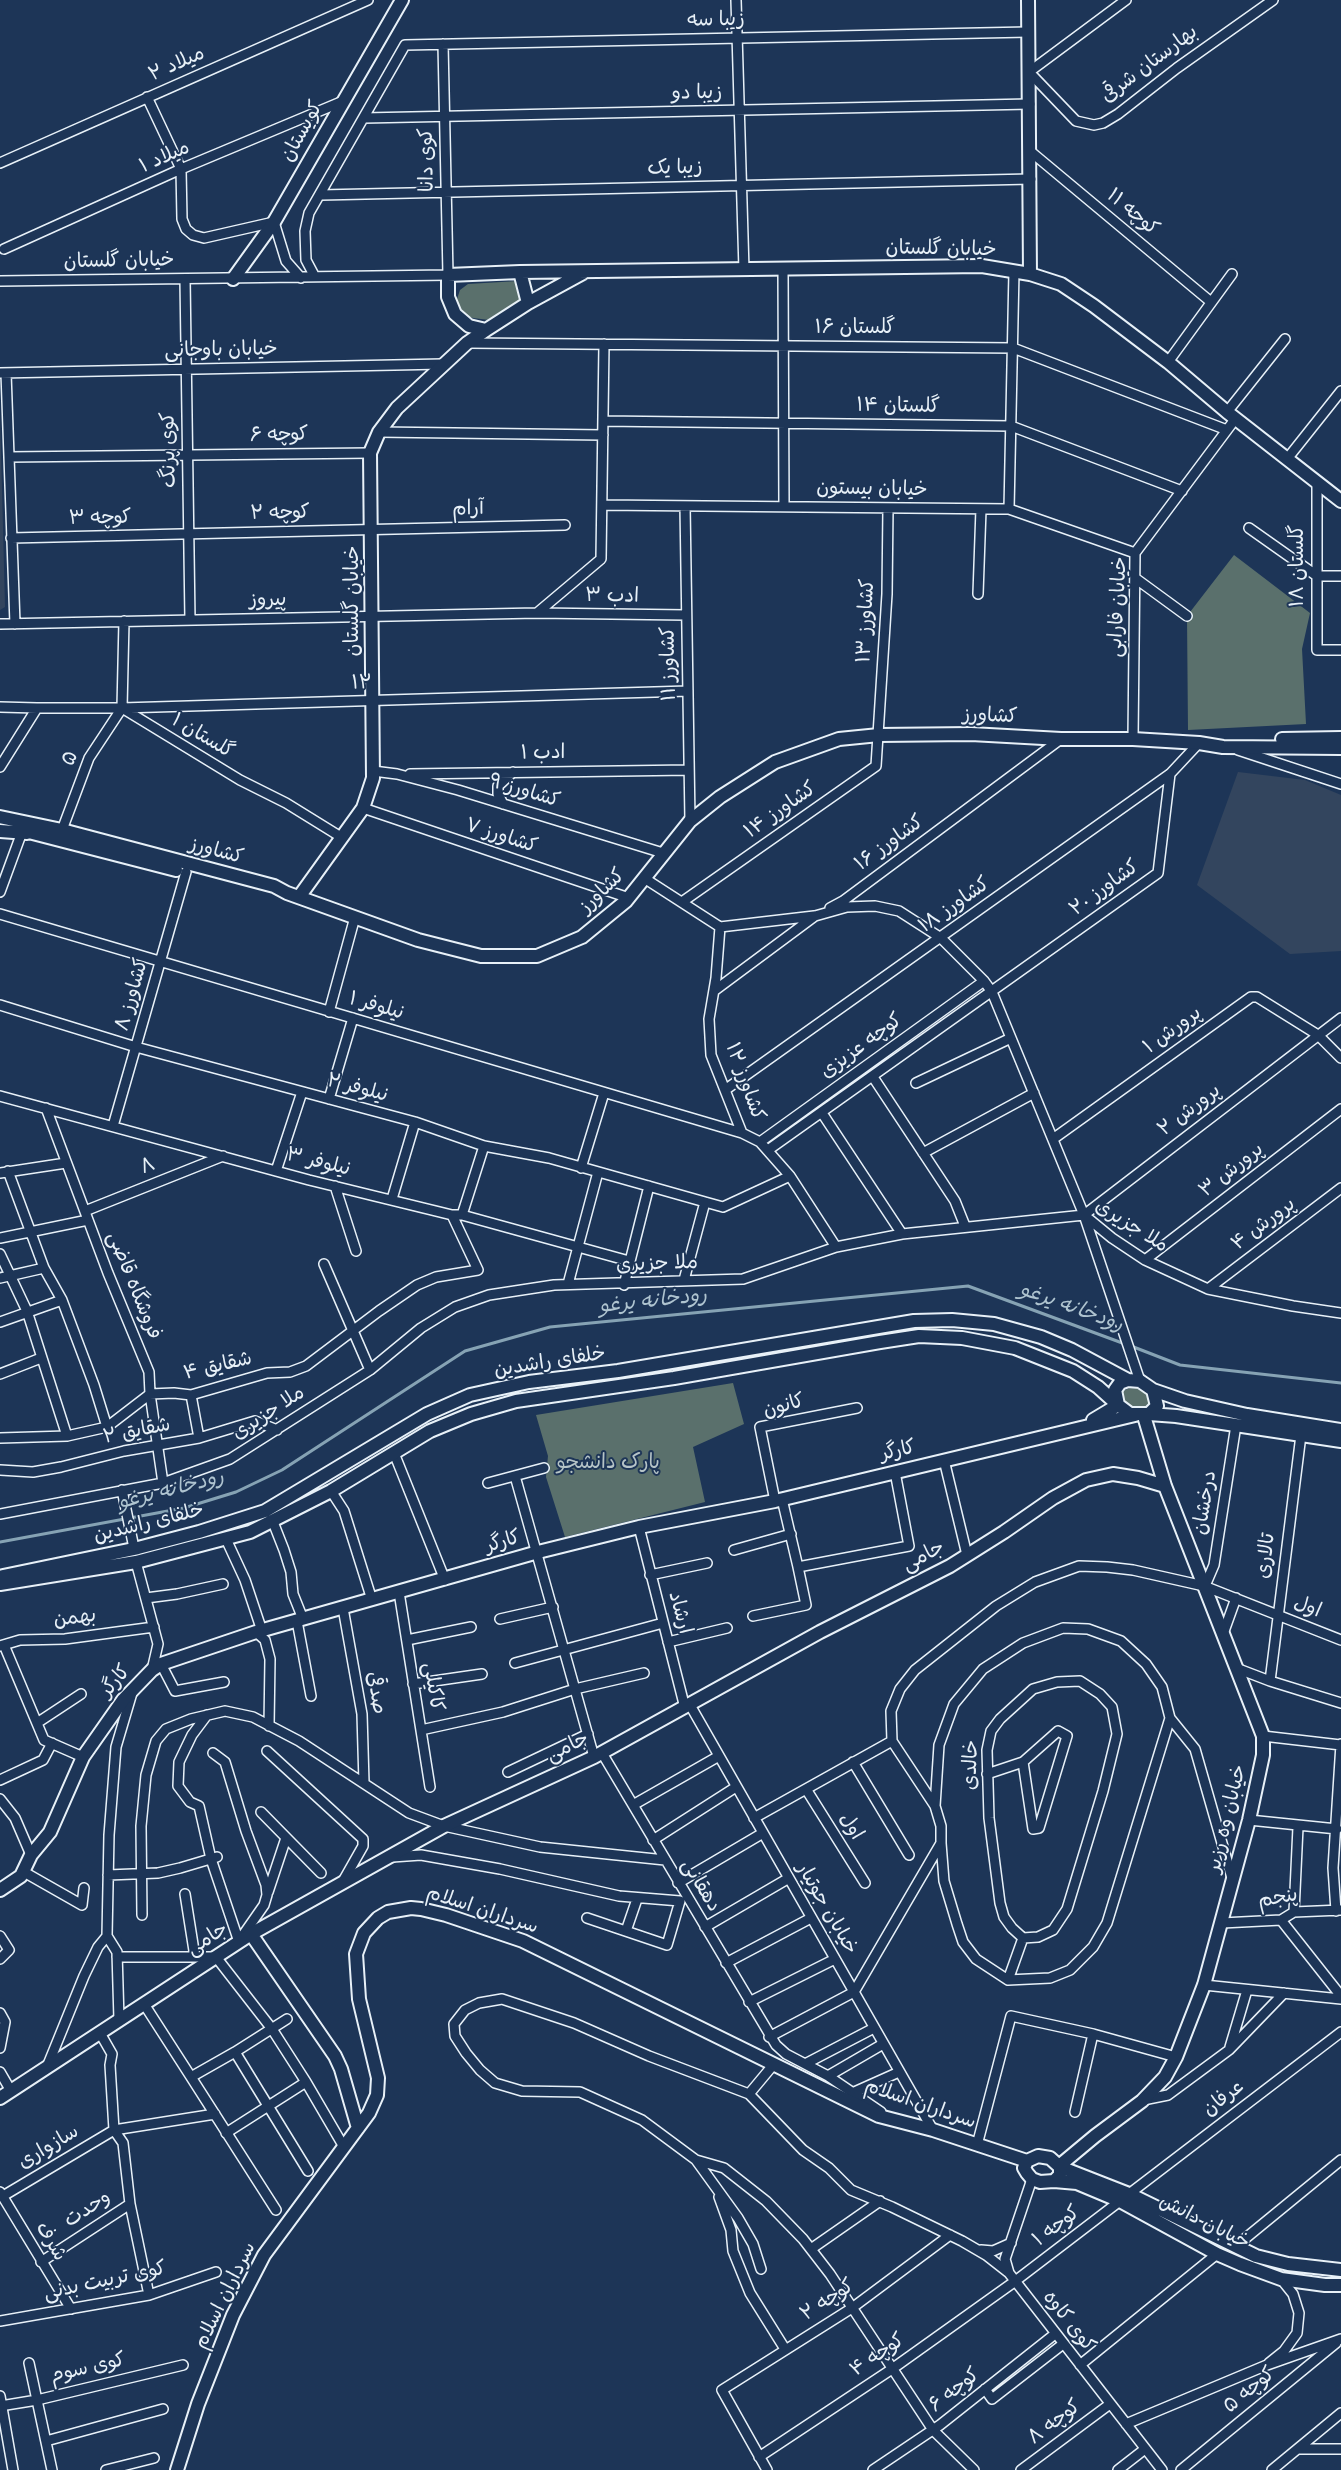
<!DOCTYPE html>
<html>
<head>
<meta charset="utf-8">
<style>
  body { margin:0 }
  canvas { display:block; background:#1d3557 }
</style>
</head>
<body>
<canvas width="1341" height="2470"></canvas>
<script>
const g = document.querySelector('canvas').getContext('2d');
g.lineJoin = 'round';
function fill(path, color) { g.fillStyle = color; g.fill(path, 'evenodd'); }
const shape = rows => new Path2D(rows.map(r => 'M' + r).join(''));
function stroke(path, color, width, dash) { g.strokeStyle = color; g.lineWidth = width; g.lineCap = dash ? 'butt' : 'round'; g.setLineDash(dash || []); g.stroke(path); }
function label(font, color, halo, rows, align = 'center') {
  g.font = font + ' Mynerve,"Playpen Sans Arabic",sans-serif'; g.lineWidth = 4; g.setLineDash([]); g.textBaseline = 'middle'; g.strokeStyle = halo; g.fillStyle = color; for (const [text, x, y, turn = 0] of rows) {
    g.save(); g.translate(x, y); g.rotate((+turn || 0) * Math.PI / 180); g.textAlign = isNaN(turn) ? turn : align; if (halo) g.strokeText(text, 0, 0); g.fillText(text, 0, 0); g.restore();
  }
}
fill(shape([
  [0,411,5,607,0,610],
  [1238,772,1305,780,1341,795,1341,951,1290,954,1197,885]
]), '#33455e');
fill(shape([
  [518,281,521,302,489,320,473,318,465,315,458,306,457,299,460,290,468,284],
  [1234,555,1310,613,1302,649,1306,724,1188,730,1187,616],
  [733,1383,744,1424,693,1447,705,1502,565,1537,546,1477,548,1456,536,1415],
  [1134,1386,1143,1388,1150,1395,1153,1402,1149,1409,1131,1409,1123,1403,1120,1395,1123,1391]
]), '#5a706c');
stroke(shape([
  [1131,1346,1180,1365,1341,1383],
  [0,1542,184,1508,236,1492,282,1470,465,1351,550,1327,968,1286,1125,1344]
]), '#86a3b4', 3);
const street = shape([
  [736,0,744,270],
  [1126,0,1029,72,1076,121,1094,125,1103,123,1118,114,1177,68,1273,0],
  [147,97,181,169,182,219,186,229,193,235,204,238,274,222,286,261,301,278],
  [364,118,1030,104],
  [1030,151,1211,302],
  [0,163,368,0],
  [321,195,1031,179],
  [4,249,181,169,341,102],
  [783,269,784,507],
  [315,277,306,260,305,231,309,213,405,45,1028,32],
  [185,279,190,620],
  [0,281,448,275,443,44],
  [468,343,1013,348,1227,430],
  [1168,362,1232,274],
  [0,373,443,364],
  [6,373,15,624],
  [1227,412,1285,339],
  [603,421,1011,426,1182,491],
  [379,432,603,435],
  [9,457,370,453],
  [1287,459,1341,391],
  [1317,483,1317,650,1341,650],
  [602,505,1009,509,1135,553],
  [685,506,690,821],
  [1009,509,1014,271],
  [1249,528,1317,576,1341,576],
  [11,538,565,525],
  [1135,578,1187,616],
  [978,594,981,509],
  [537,613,601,559,604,344],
  [124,621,122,708,240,780,286,803,341,837],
  [0,624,537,613,686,615],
  [0,707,37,708,0,767],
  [37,708,122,708,688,691],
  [1133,739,1135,553,1236,418],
  [1238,750,1341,784],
  [373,771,397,774,458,790,663,853],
  [410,774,689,770],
  [503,804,498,794,498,786,513,772],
  [363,808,629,898],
  [62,830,89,758,122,708],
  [644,878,720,927,716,978,709,1019,711,1055,742,1133,760,1142,790,1176,836,1247],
  [0,892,22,832],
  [682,902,876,766,887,594,888,508],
  [830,908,843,901,1061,739],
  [0,914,742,1133],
  [720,927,814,916],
  [714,991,815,916,847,907,875,906,899,911,941,938,984,981,992,992,1084,1215,1140,1381],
  [0,1005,136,1047,415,1122,484,1146,549,1158,705,1202],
  [329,1012,355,917],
  [873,1077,955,1201,965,1226],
  [916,1083,1011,1038],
  [725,1090,1170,774,1199,743],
  [0,1096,309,1180,452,1215,462,1215,629,1261],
  [329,1099,353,1018],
  [46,1108,108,1273,149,1372,150,1394,163,1483],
  [822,1113,902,1234],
  [113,1126,186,872],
  [1053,1139,1251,997,1257,997,1318,1035,1341,1058],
  [760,1142,984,981],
  [768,1150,1158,873,1170,774],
  [923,1153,1034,1093],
  [581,1168,604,1093],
  [8,1171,44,1268,62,1300,94,1385,107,1427],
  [276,1171,302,1092],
  [0,1173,66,1163],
  [335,1186,356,1251],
  [392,1199,415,1122],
  [85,1211,223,1156],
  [462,1215,484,1146],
  [1084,1215,1341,1018],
  [0,1238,88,1220],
  [0,1254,27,1311,67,1436],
  [1145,1260,1341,1109],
  [324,1264,370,1370],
  [0,1278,44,1268],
  [684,1280,705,1202,723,1207,790,1176],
  [568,1284,598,1172],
  [624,1285,649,1186],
  [1208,1289,1341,1188],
  [0,1322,62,1300],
  [0,1374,41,1358],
  [191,1395,199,1438],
  [0,1438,67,1436,107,1427,150,1394,174,1393,191,1395,267,1373,290,1372,306,1366,379,1311,417,1285,436,1277,478,1270,452,1215],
  [394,1453,445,1580],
  [944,1460,967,1555],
  [0,1470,33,1472,61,1467,124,1451,199,1438,255,1421,277,1430],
  [515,1476,594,1757],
  [488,1483,544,1468],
  [122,1490,134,1548],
  [331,1491,344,1511,372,1600],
  [782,1499,798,1567],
  [775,1501,760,1427,857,1408],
  [0,1514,163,1483,230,1459,370,1370,421,1328,455,1307,489,1295,554,1285,743,1279,836,1247,902,1234,1084,1215,1112,1238,1145,1260,1208,1289,1293,1306,1341,1313],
  [273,1522,284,1550,291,1572,293,1594,303,1619],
  [639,1527,685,1708],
  [226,1539,245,1580,262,1631],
  [734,1550,791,1534],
  [136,1562,158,1644,152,1670],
  [650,1575,707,1563],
  [1205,1586,1214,1565,1236,1425],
  [399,1592,430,1787],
  [146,1598,177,1594,223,1584],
  [343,1608,362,1714,364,1783],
  [753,1616,806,1605,798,1567,909,1546,895,1472],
  [500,1619,553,1607],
  [297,1621,311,1696],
  [256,1632,265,1640,270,1659,269,1726],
  [1223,1634,1236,1598],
  [407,1640,471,1627],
  [668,1642,727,1628],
  [4,1645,44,1740,83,1757],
  [0,1646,20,1640,65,1639,154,1627],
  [515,1663,663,1623],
  [161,1664,175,1691,224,1682],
  [1236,1668,1270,1681,1341,1703],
  [1270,1681,1301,1435],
  [413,1684,482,1674],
  [690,1705,933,2130],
  [207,1715,192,1735,179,1762,178,1786,190,1802,199,1806,211,1859,239,1942],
  [1170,1718,1195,1749,1232,1878],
  [37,1723,81,1694],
  [421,1730,503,1712,575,1689,644,1673],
  [1058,1731,1067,1736,1039,1828,1033,1829,1023,1762,1058,1731],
  [1263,1736,1341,1745],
  [267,1751,363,1839,363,1846,342,1883],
  [213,1753,225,1762,246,1831,266,1885,267,1895,264,1905,241,1938],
  [602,1753,776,2045,786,2054,828,2076,881,2112],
  [853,1762,909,1855],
  [508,1772,588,1734],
  [987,1774,1023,1762],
  [0,1780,43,1760,52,1743],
  [806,1789,865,1883],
  [0,1799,15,1818,31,1855],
  [633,1805,719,1756],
  [935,1806,939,1745,954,1704,983,1669,1023,1643,1063,1628,1088,1629,1121,1641,1146,1664,1162,1687,1170,1718,1107,1923,1093,1947,1070,1970,1050,1978,1008,1980,976,1959,963,1942,957,1924,944,1881,941,1843],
  [261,1812,321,1873],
  [754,1818,892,1741],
  [1249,1820,1337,1829],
  [653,1840,736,1787],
  [392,1857,421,1855,500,1869,619,1896,680,1901,667,1945,587,1918],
  [24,1872,82,1905,84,1888],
  [108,1875,158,1873,180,1868,217,1857],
  [678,1883,763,1833],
  [268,1892,286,1838],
  [185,1894,195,1957],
  [1336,1911,1333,1868,1341,1744],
  [1294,1912,1298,1827],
  [142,1915,141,1826,146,1775,156,1741,166,1729,191,1719,225,1711,253,1717,299,1741,409,1813,444,1826,540,1847,665,1860],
  [1281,1920,1341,1996],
  [1222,1923,1281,1920,1294,1912,1341,1910],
  [705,1927,789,1878],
  [626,1931,637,1899],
  [0,1936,9,1950,0,1959],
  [117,1957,216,1957,272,2029,306,2082],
  [726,1963,811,1918],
  [1008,1980,1023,1938,1038,1937,1053,1930,1067,1909,1103,1791,1117,1734,1112,1707,1100,1694,1080,1681,1057,1682,1033,1689,1000,1719,991,1731,987,1750,989,1818,1000,1903,1004,1917,1012,1928,1023,1938],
  [1204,1985,1341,1999],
  [749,2002,835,1959],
  [144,2004,191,2077,235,2052,308,2171],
  [0,2013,5,2022,0,2048],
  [119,2020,117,1952,107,1936,109,1835,116,1747,132,1693],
  [100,2033,112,2054,110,2065,114,2130,123,2143,130,2204,149,2295],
  [769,2037,854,1992,941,1843,941,1826,935,1806,892,1741,891,1711,900,1689,915,1670,996,1606,1035,1582,1079,1566,1107,1567,1133,1570,1204,1586,1341,1640],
  [1230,2047,1247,1990],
  [235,2052,287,2019],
  [774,2064,749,2094,803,2150,829,2168,851,2190,892,2207,962,2241,986,2255,1009,2273],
  [805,2064,874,2028],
  [47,2067,84,1976,98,1947,107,1936],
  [0,2072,11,2091],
  [828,2076,883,2044],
  [191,2077,276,2210],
  [852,2093,899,2072],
  [749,2094,649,2056,574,2023,502,1999,479,2003,465,2010,454,2024,455,2036,466,2053,480,2070,495,2083,522,2091,580,2092,642,2120,696,2160,738,2218,753,2244,761,2269],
  [1143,2100,1168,2095,1229,2050,1284,1993],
  [1075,2112,1093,2034],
  [226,2133,306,2082,344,2147],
  [977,2145,1011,2016,1093,2034,1176,2057],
  [696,2160,724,2168,766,2201,803,2239,830,2274,933,2430,974,2470],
  [1032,2179,1005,2259,1009,2273,1162,2470],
  [0,2192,71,2309],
  [1129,2194,1341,2032],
  [3,2196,114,2130,215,2114],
  [719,2197,731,2230,733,2251,750,2293,785,2349],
  [1236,2246,1341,2160],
  [811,2249,880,2201],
  [981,2250,993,2251,1011,2243],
  [41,2262,130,2204],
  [0,2321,149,2295,216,2272],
  [29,2363,52,2470],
  [1269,2363,1284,2351,1297,2333,1299,2313,1293,2294,1281,2279],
  [1080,2365,1217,2254],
  [985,2389,992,2399,1063,2344],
  [0,2396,13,2470],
  [0,2406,37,2400,183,2365],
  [1126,2424,1267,2365,1341,2339],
  [46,2441,163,2409],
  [1299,2449,1341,2449],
  [759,2457,892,2369,1014,2282,1120,2201],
  [106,2470,154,2458],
  [767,2470,722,2390,852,2308,950,2235],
  [873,2470,940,2425,1055,2334],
  [1021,2470,1110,2404],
  [1118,2470,1145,2449],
  [1181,2470,1336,2343],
  [1272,2470,1341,2413]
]);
const secondary = shape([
  [1028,0,1030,274],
  [520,272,982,266,1030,274,1061,284,1094,306,1168,362,1227,412,1341,501],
  [520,272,528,303,486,330,469,326,455,314,448,297,448,275,520,272],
  [233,279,274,222,402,0],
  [528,303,583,273],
  [1282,739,1341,738],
  [0,817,62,830,274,886,287,893,418,940,481,956,537,956,582,937,626,901,690,821,720,797,775,762,839,739,879,735,971,734,1061,739,1133,739,1199,743,1223,747,1341,748],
  [21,830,176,870],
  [0,831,27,833],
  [299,897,363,808,373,778,370,453,379,432,397,408,467,343,486,330],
  [1128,1380,1140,1381,1153,1390,1157,1406,1149,1414,1130,1414,1118,1405,1115,1390,1120,1383,1128,1380],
  [1153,1390,1185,1401,1247,1415,1341,1430],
  [1149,1414,1176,1416,1341,1441],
  [3,1576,138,1548,199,1532,265,1511,427,1414,470,1395,529,1382,618,1371,914,1321,952,1320,994,1324,1041,1337,1072,1350,1128,1380],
  [0,1584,136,1562,250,1532,331,1491,430,1431,471,1414,516,1401,674,1378,880,1342,919,1336,962,1338,1015,1348,1073,1371,1098,1387,1118,1405,1093,1420],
  [0,1890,21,1876,31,1855,50,1832,83,1757,123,1700,152,1670,161,1664,256,1632,538,1552,639,1527,775,1501,1135,1415],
  [251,1934,335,2056,341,2069,358,2128],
  [0,2098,251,1934,444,1826,594,1757,820,1632,950,1566,1004,1532,1053,1498,1086,1480,1113,1474,1138,1478,1165,1486],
  [1038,2156,1050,2158,1060,2167,1060,2175,1054,2181,1040,2182,1032,2179,1027,2173,1024,2168,1027,2161,1038,2156],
  [1059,2166,1095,2136,1142,2101,1165,2077,1176,2057,1204,1985,1249,1820,1263,1755,1263,1736,1165,1486,1144,1416],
  [1060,2167,1129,2194,1256,2256,1288,2264,1341,2270],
  [1054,2181,1077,2183,1120,2201,1217,2254,1240,2264,1281,2279,1325,2285,1341,2285],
  [177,2470,198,2404,233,2315,264,2255,369,2113,377,2095,378,2078,359,1999,356,1954,364,1933,378,1918,388,1912,411,1908,421,1909,446,1915,523,1941,879,2116,933,2130,1027,2161]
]);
stroke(street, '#e8f1f8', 12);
stroke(secondary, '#e8f1f8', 16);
stroke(street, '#1d3557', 9);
stroke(secondary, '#1d3557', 12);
label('20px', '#e8f1f8', '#1d3557', [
  ["زیبا سه",716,21,-1],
  ["میلاد ۲",177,65,-24],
  ["بهارستان شرقی",1150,65,-37],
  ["زیبا دو",697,94,-1],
  ["کویستان",303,132,-61],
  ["میلاد ۱",165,158,-24],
  ["کوی دانا",428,160,-91],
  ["زیبا یک",675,169,-1],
  ["کوچه ۱۱",1132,213,40],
  ["خیابان گلستان",941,250,1],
  ["خیابان گلستان",119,262,-1],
  ["گلستان ۱۶",855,329],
  ["خیابان باوجانی",221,351,-1],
  ["گلستان ۱۴",898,407,1],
  ["کوچه ۶",279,436,-1],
  ["کوی پرنگ",170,450,-91],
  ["خیابان بیستون",872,490,1],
  ["آرام",468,510,-2],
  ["کوچه ۲",280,514,-1],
  ["کوچه ۳",100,519,-1],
  ["گلستان ۱۸",1299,566,-90],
  ["ادب ۳",612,597,1],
  ["پیروز",268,601,-1],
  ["خیابان گلستان",354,601,-90],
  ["خیابان فارابی",1119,607,-87],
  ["کشاورز ۱۳",867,621,-87],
  ["کشاورز ۱۱",670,664,-91],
  ["۱۲",362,684,-2],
  ["کشاورز",990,717,2],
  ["گلستان ۱",202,737,31],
  ["ادب ۱",543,754,-1],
  ["۵",71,759,-66],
  ["کشاورز ۹",524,792,17],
  ["کشاورز ۱۴",781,811,-35],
  ["کشاورز ۷",501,837,18],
  ["کشاورز ۱۶",890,844,-36],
  ["کشاورز",216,852,15],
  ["کشاورز ۲۰",1105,889,-36],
  ["کشاورز",603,892,-44],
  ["کشاورز ۱۸",955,906,-35],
  ["کشاورز ۸",133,995,-74],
  ["نیلوفر ۱",376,1007,16],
  ["پرورش ۱",1173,1031,-36],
  ["کوچه عزیزی",862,1047,-36],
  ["کشاورز ۱۲",744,1082,70],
  ["نیلوفر ۲",357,1089,15],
  ["پرورش ۲",1190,1111,-37],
  ["نیلوفر ۳",318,1163,14],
  ["۸",148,1167,-21],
  ["پرورش ۳",1232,1171,-38],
  ["پرورش ۴",1264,1225,-37],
  ["ملا جزیری",1131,1227,32],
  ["ملا جزیری",657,1265,-2],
  ["فروشگاه قاضی",133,1286,68],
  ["خلفای راشدین",550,1363,-9],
  ["شقایق ۴",218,1367,-13],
  ["کانون",784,1407,-15],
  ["ملا جزیری",269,1414,-33],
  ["شقایق ۲",137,1432,-11],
  ["کارگر",898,1452,-13],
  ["درخشان",1206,1503,-81],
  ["خلفای راشدین",149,1524,-14],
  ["کارگر",503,1543,-17],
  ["تالاری",1267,1556,-83],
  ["جامی",924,1557,-28],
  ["اول",1307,1608,22],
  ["ارشاد",679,1613,75],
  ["بهمن",75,1619,-7],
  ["کارگر",116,1682,-49],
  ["کاکیلی",432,1687,81],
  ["صدقی",375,1693,81],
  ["جامی",568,1748,-26],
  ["خالدی",972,1765,-88],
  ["خیابان وه رزیر",1228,1819,-76],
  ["اول",850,1827,58],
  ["دهقانی",700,1886,59],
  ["پنجم",1278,1899,-10],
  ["خیابان جوتیار",826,1909,60],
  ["سرداران اسلام",482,1911,18],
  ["جامی",208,1940,-33],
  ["عرفان",1224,2099,-37],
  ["سرداران اسلام",920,2105,19],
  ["سازواری",49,2148,-31],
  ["وحدت",88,2210,-33],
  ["خیابان دانش",1204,2223,27],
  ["کوچه ۱",1057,2227,-37],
  ["شرف",50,2242,59],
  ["کوی تربیت بدنی",105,2282,-12],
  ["سرداران اسلام",226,2296,-64],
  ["کوچه ۲",828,2301,-33],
  ["کوی کاوه",1068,2322,52],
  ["کوچه ۴",878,2356,-34],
  ["کوی سوم",88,2369,-13],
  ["کوچه ۶",955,2391,-38],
  ["کوچه ۵",1250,2391,-39],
  ["کوچه ۸",1055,2423,-37]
]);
label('20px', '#b6c4c7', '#1d3557', [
  ["پارک دانشجو",608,1464]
]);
label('italic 21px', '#afc4d0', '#1d3557', [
  ["رودخانه یرغو",653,1302,-6],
  ["رودخانه یرغو",1071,1308,20],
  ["رودخانه یرغو",171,1491,-14]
]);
</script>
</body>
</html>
